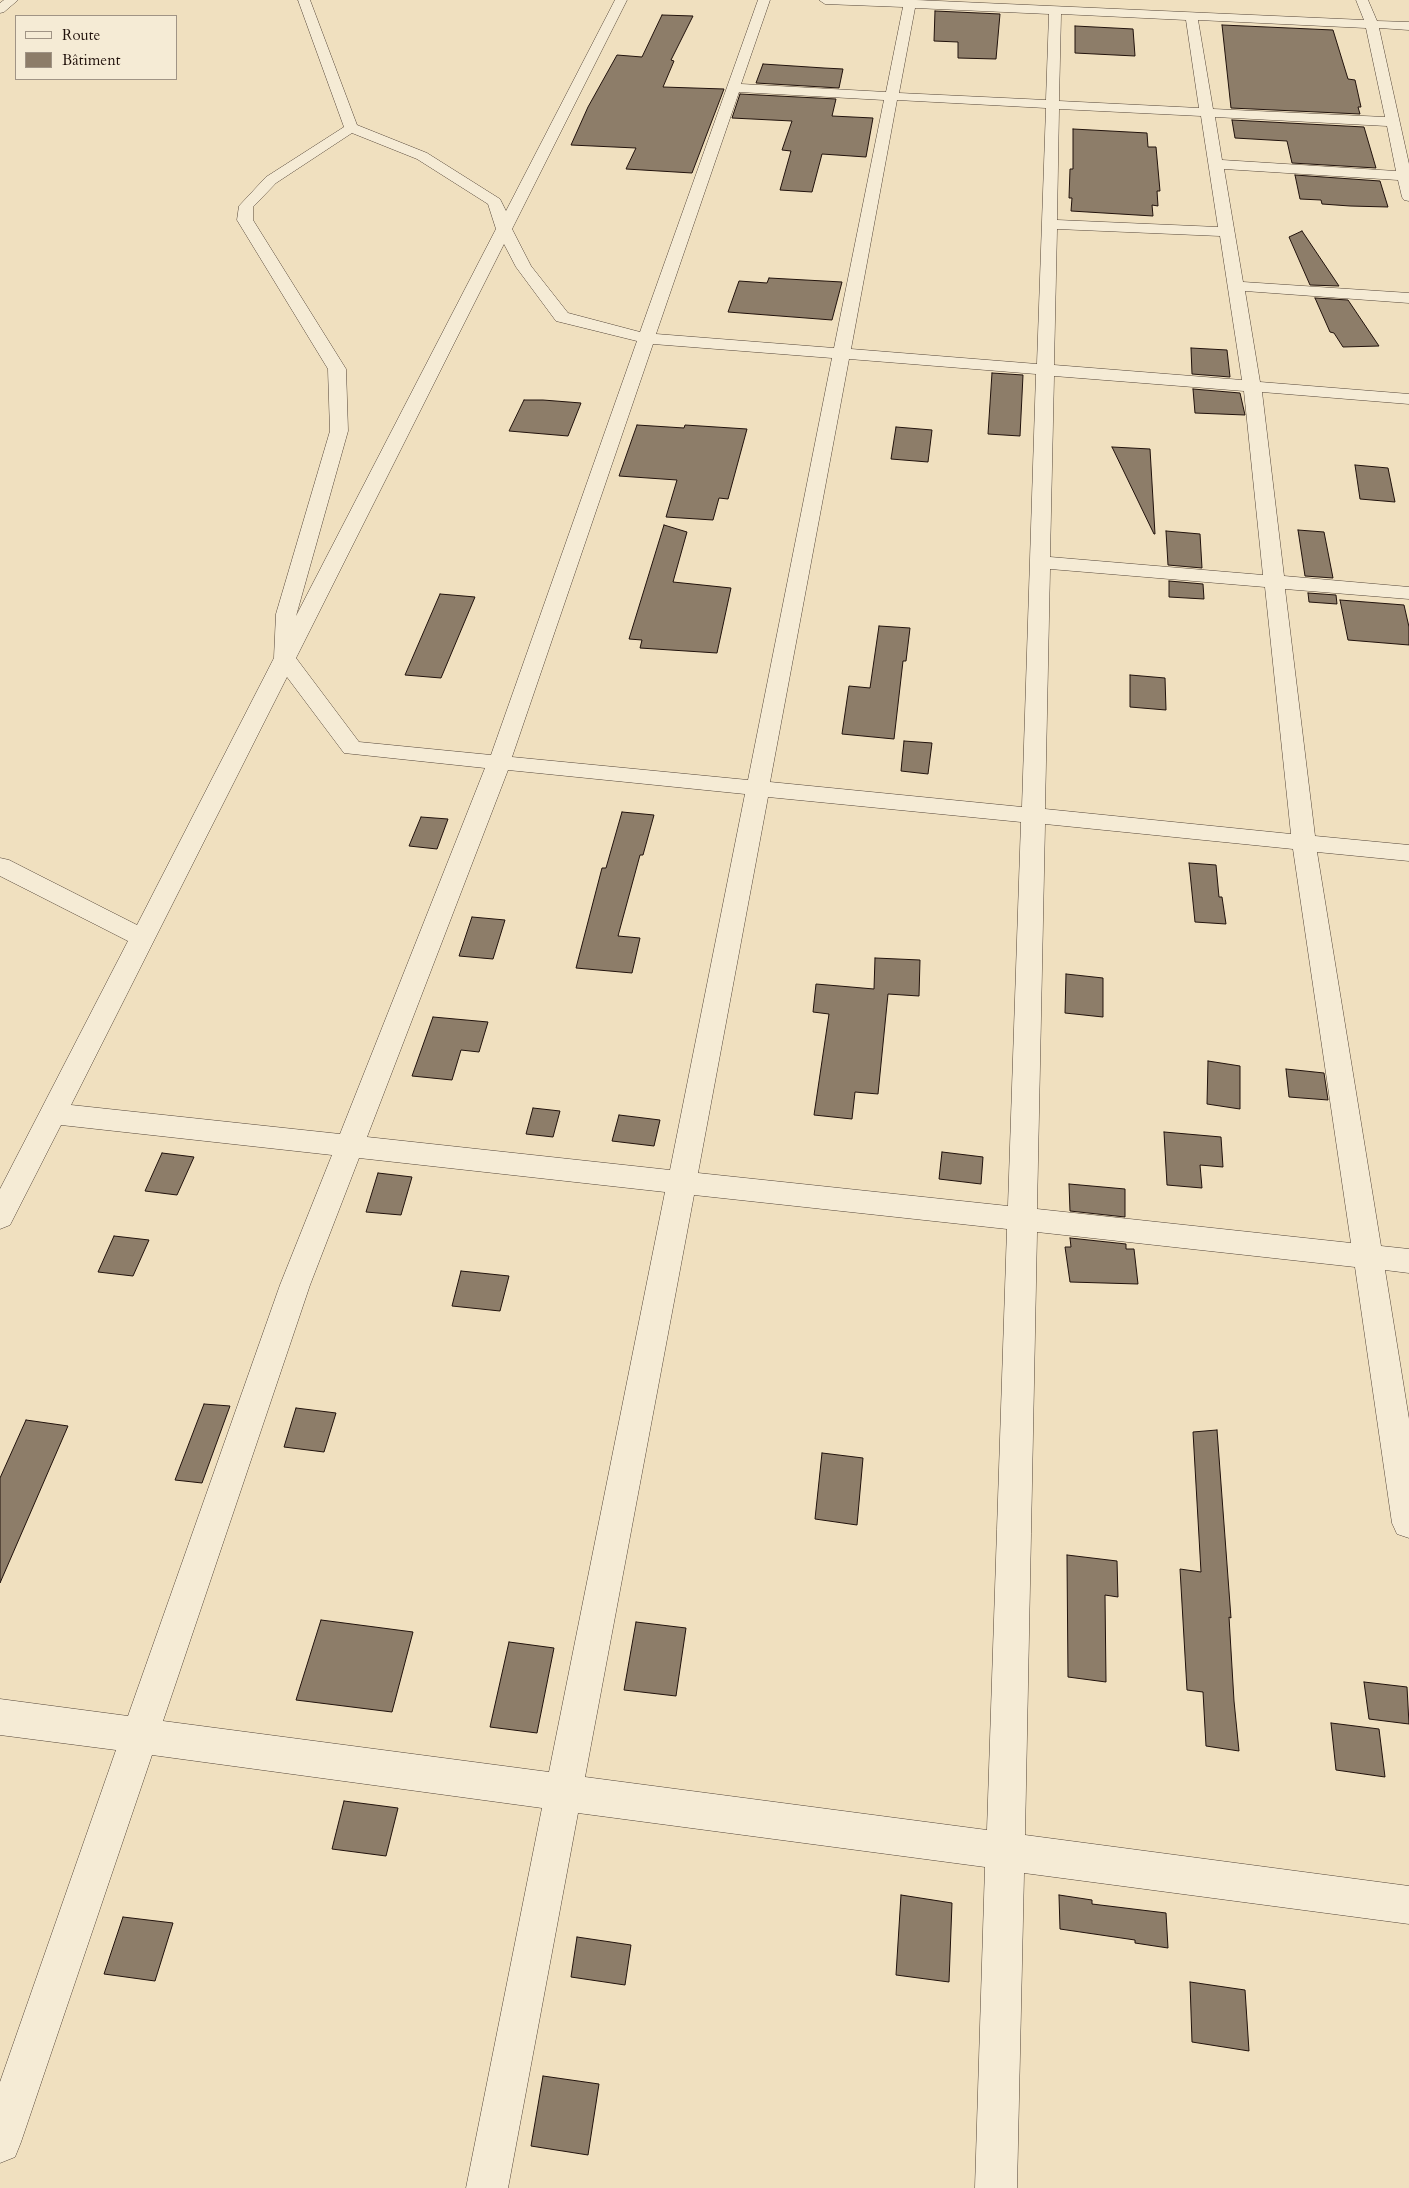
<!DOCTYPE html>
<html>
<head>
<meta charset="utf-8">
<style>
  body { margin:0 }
  #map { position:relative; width:1409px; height:2188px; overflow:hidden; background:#f0e0bf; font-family:Cardo,serif }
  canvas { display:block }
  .legend { position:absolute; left:15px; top:15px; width:162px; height:65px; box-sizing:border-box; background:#f5ebd5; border:1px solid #a09485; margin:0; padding:6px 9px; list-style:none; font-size:15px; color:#21120c }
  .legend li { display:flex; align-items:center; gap:10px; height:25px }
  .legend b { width:25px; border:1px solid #a09485 }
</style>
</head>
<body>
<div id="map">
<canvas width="1409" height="2188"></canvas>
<ul class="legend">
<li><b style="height:6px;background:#f5ebd5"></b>Route</li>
<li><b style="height:14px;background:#8d7d69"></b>Bâtiment</li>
</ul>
</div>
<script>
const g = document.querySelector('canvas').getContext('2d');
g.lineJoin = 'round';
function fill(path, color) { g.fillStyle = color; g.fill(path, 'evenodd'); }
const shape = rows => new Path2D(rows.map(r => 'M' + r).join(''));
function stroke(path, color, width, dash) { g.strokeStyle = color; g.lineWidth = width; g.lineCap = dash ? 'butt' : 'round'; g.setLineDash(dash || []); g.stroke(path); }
const building = shape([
  [935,11,1000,14,996,59,958,58,958,42,934,41,935,11],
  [662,15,693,16,671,60,674,61,663,87,724,89,692,173,626,169,636,148,571,145,588,107,617,55,642,57,662,15],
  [1222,25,1333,30,1348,79,1355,80,1361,107,1358,107,1360,114,1231,108,1222,25],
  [1075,26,1133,29,1135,56,1075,53,1075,26],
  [763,64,824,68,843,69,839,88,756,83,763,64],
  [740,94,836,99,832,116,873,118,866,157,822,154,812,192,780,190,791,151,782,150,792,121,732,118,740,94],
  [1232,120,1364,127,1376,168,1292,163,1287,141,1235,138,1232,120],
  [1073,129,1147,133,1148,147,1156,147,1160,191,1157,191,1158,206,1152,205,1153,216,1071,211,1072,198,1069,198,1070,169,1073,169,1073,129],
  [1295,175,1380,181,1388,207,1350,206,1322,204,1321,200,1300,199,1295,175],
  [1302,231,1339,286,1310,285,1289,237,1302,231],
  [769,278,842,282,832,320,728,312,739,281,767,283,769,278],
  [1315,298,1348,300,1379,346,1343,347,1334,333,1330,332,1315,298],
  [1191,348,1227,350,1230,377,1192,374,1191,348],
  [992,373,1023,375,1020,436,988,434,992,373],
  [1193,389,1240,393,1245,415,1195,413,1193,389],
  [524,400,543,400,581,403,568,436,509,431,524,400],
  [637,425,684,428,685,425,747,429,728,499,719,498,713,520,666,517,677,480,619,476,637,425],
  [896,427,932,430,928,462,891,459,896,427],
  [1112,447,1150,449,1155,534,1154,534,1112,447],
  [1355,465,1388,468,1395,502,1360,499,1355,465],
  [664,525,687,532,673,582,731,588,717,653,640,648,642,640,629,639,664,525],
  [1298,530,1324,532,1333,578,1305,576,1298,530],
  [1166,531,1200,534,1202,568,1168,565,1166,531],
  [1169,581,1203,584,1204,599,1169,597,1169,581],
  [1308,593,1336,595,1337,604,1309,602,1308,593],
  [440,594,475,597,441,678,405,675,440,594],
  [1340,600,1404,605,1409,627,1409,645,1348,640,1340,600],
  [879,626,910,628,906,661,903,661,894,739,842,734,849,686,870,688,879,626],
  [1130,675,1165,678,1166,710,1130,707,1130,675],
  [904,741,932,743,928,774,901,771,904,741],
  [622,812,654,815,643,855,640,855,618,936,640,938,632,973,576,968,602,868,606,868,622,812],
  [421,817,448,819,437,849,409,846,421,817],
  [1189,863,1216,865,1219,897,1222,897,1226,924,1195,922,1189,863],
  [472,917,505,920,493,959,459,956,472,917],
  [875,958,920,960,919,996,888,994,878,1094,855,1092,852,1119,814,1115,829,1014,813,1012,816,984,874,989,875,958],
  [1066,974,1103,978,1103,1017,1065,1013,1066,974],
  [433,1017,488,1022,479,1052,461,1050,452,1080,412,1076,433,1017],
  [1208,1061,1240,1066,1240,1109,1207,1104,1208,1061],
  [1286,1069,1324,1073,1328,1100,1289,1097,1286,1069],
  [533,1108,560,1111,553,1137,526,1134,533,1108],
  [619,1115,660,1120,654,1146,612,1141,619,1115],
  [1164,1132,1221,1137,1223,1167,1200,1165,1202,1188,1167,1185,1164,1132],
  [942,1152,983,1157,981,1184,939,1179,942,1152],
  [162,1153,194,1157,177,1195,145,1191,162,1153],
  [378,1173,412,1177,401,1215,366,1212,378,1173],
  [1069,1184,1125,1189,1125,1217,1070,1211,1069,1184],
  [114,1236,149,1240,133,1276,98,1272,114,1236],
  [1070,1238,1126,1244,1126,1249,1134,1249,1138,1284,1070,1282,1065,1247,1071,1247,1070,1238],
  [461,1271,509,1276,500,1311,452,1306,461,1271],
  [204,1404,230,1406,202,1483,175,1480,204,1404],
  [296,1408,336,1413,324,1452,284,1447,296,1408],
  [26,1420,68,1426,0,1583,0,1478,26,1420],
  [1217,1430,1231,1618,1229,1617,1234,1701,1239,1751,1206,1746,1203,1692,1187,1690,1180,1569,1201,1572,1193,1432,1217,1430],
  [822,1453,863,1458,857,1525,815,1519,822,1453],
  [1067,1555,1117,1561,1118,1597,1105,1595,1106,1682,1068,1677,1067,1555],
  [321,1620,413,1632,392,1712,296,1700,321,1620],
  [636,1622,686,1628,676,1696,624,1690,636,1622],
  [509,1642,554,1648,537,1733,490,1727,509,1642],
  [1364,1682,1407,1687,1409,1724,1369,1719,1364,1682],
  [1331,1723,1379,1729,1385,1777,1336,1770,1331,1723],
  [344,1801,398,1808,386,1856,332,1849,344,1801],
  [901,1895,952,1903,949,1982,896,1975,901,1895],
  [1059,1895,1092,1900,1092,1904,1166,1913,1168,1948,1135,1943,1135,1940,1060,1929,1059,1895],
  [123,1917,173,1923,155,1981,104,1974,123,1917],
  [577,1937,631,1945,625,1985,571,1977,577,1937],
  [1190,1982,1245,1990,1249,2051,1192,2042,1190,1982],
  [543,2076,599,2084,588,2155,531,2146,543,2076]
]);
fill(building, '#8d7d69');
stroke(building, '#21120c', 1);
const minor = shape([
  [4,0,18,0,4,12,0,13,0,3,4,0],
  [298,0,310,0,357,125,427,153,500,199,506,211,615,0,627,0,512,229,531,266,568,313,640,332,758,0,770,0,741,84,886,92,903,7,825,4,819,0,916,0,1364,20,1356,0,1368,0,1377,21,1409,22,1409,30,1379,28,1409,164,1409,201,1404,200,1402,197,1398,180,1224,169,1243,282,1409,293,1409,303,1245,291,1260,382,1409,394,1409,404,1262,392,1284,576,1409,587,1409,599,1285,589,1315,836,1409,845,1409,861,1317,852,1381,1246,1409,1249,1409,1273,1385,1270,1409,1419,1409,1538,1397,1534,1392,1523,1355,1267,1037,1232,1025,1835,1409,1886,1409,1924,1024,1873,1017,2188,975,2188,985,1867,578,1813,508,2188,466,2188,542,1808,152,1755,21,2142,15,2157,0,2163,0,2082,116,1750,0,1735,0,1699,128,1716,280,1285,332,1155,61,1125,10,1225,0,1229,0,1189,128,941,0,876,0,858,9,860,137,925,274,658,276,614,330,431,328,369,237,220,239,206,266,177,344,127,298,0],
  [915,8,1049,14,1046,100,899,93,915,8],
  [1061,14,1186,20,1199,108,1059,101,1061,14],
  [1198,20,1366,28,1385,117,1213,109,1198,20],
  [739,92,884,100,834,348,656,334,739,92],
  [897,100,1046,108,1037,364,851,349,897,100],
  [1059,109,1201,116,1218,227,1057,220,1059,109],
  [1215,117,1387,126,1396,171,1222,160,1215,117],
  [352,133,417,159,488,204,496,229,296,616,348,431,346,369,253,220,253,207,276,183,352,133],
  [1057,229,1220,236,1242,380,1054,365,1057,229],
  [504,244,516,267,556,321,637,341,491,755,359,742,296,658,504,244],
  [653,344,832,358,748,780,512,757,653,344],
  [849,359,1036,374,1022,807,770,782,849,359],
  [1054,376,1244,391,1263,575,1050,557,1054,376],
  [1050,569,1265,587,1291,834,1045,809,1050,569],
  [287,677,344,753,485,768,340,1134,71,1105,287,677],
  [508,770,745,794,670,1170,367,1137,508,770],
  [768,797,1021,822,1008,1206,698,1173,768,797],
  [1045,824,1293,849,1351,1243,1037,1209,1045,824],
  [359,1158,665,1192,549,1772,163,1721,310,1285,359,1158],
  [694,1195,1007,1229,987,1830,585,1777,694,1195]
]);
stroke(minor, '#554639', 1);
fill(minor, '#f5ebd5');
</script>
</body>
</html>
